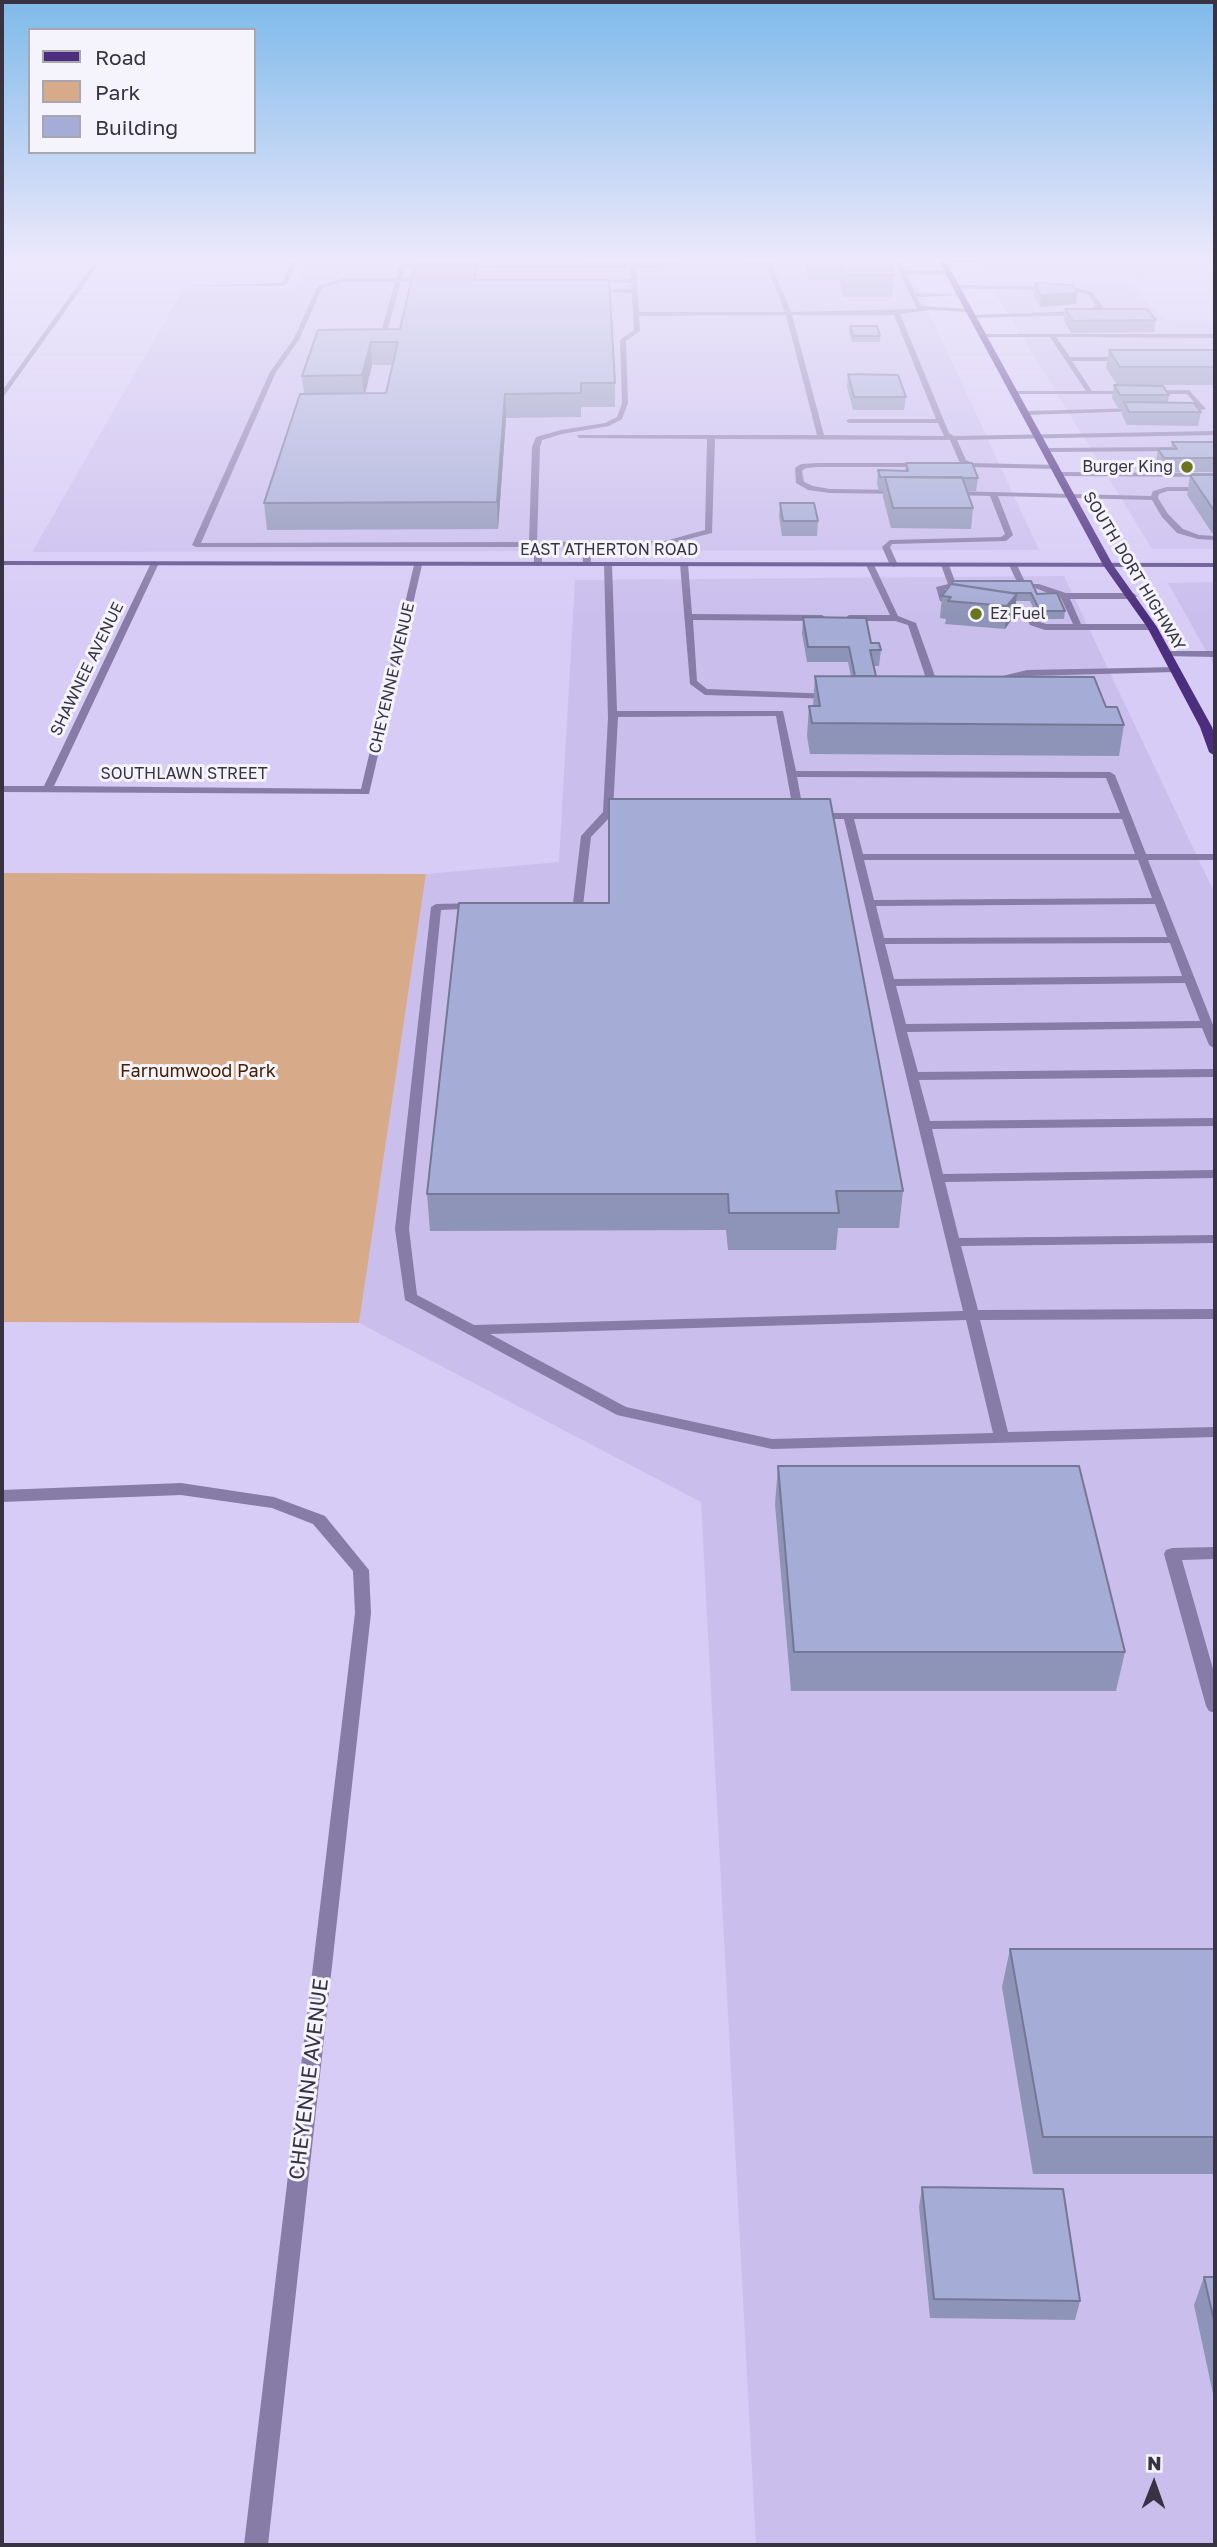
<!DOCTYPE html>
<html>
<head>
<meta charset="utf-8">
<style>
  body { margin:0 }
  #map { position:relative; width:1217px; height:2547px; overflow:hidden; background:#d7ccf6; font-family:"Golos Text",sans-serif }
  canvas { display:block }
  .frame { position:absolute; inset:0; border:4px solid #373343; pointer-events:none }
  .legend { position:absolute; left:28px; top:28px; width:228px; height:126px; box-sizing:border-box; background:#f5f3fc; border:2px solid #a9a6b2; margin:0; padding:9px 12px; list-style:none; font-size:21px; color:#373343 }
  .legend li { display:flex; align-items:center; gap:14px; height:35px }
  .legend b { width:35px; border:2px solid #a9a6b2 }
  .north { position:absolute; left:1119px; top:2449px; width:70px; height:70px; -webkit-text-stroke:5px #f5f3fc; paint-order:stroke; rotate:1deg; font-size:19px; font-weight:700; line-height:28px; text-align:center; color:#373343 }
  .north::after { content:''; display:block; margin:auto; width:24px; height:32px; background:#373343; clip-path:polygon(50% 0,100% 100%,50% 72%,0 100%) }
</style>
</head>
<body>
<div id="map">
<canvas width="1217" height="2547"></canvas>
<div class="frame"></div>
<ul class="legend">
<li><b style="height:9px;background:#4b2e7d"></b>Road</li>
<li><b style="height:19px;background:#d7aa89"></b>Park</li>
<li><b style="height:19px;background:#a5acd5"></b>Building</li>
</ul>
<div class="north">N</div>
</div>
<script>
const g = document.querySelector('canvas').getContext('2d');
g.lineJoin = 'round';
function fill(path, color) { g.fillStyle = color; g.fill(path, 'evenodd'); }
const shape = rows => new Path2D(rows.map(r => 'M' + r).join(''));
function stroke(path, color, width, dash) { g.strokeStyle = color; g.lineWidth = width; g.lineCap = dash ? 'butt' : 'round'; g.setLineDash(dash || []); g.stroke(path); }
function label(font, color, halo, rows, align = 'center') {
  g.font = font + ' "Golos Text",sans-serif'; g.lineWidth = 6; g.setLineDash([]); g.textBaseline = 'middle'; g.strokeStyle = halo; g.fillStyle = color; for (const [text, x, y, turn = 0] of rows) {
    g.save(); g.translate(x, y); g.rotate((+turn || 0) * Math.PI / 180); g.textAlign = isNaN(turn) ? turn : align; if (halo) g.strokeText(text, 0, 0); g.fillText(text, 0, 0); g.restore();
  }
}
fill(shape([
  [766,260,905,260,1039,550,32,552,183,290,295,290,307,262],
  [975,260,1215,260,1215,277,985,276],
  [988,281,1128,282,1164,320,1215,321,1215,549,1152,549],
  [1064,576,1215,894,1215,2545,756,2545,701,1502,359,1323,426,874,559,862,575,580],
  [1215,582,1215,667,1168,583]
]), '#cabeed');
fill(shape([
  [2,873,426,874,359,1323,2,1322]
]), '#d7aa89');
fill(shape([
  [291,260,297,260,288,283,282,286,187,286,279,283,283,282,291,260],
  [781,260,790,260,772,266,791,312,917,309,894,260,900,260,905,270,950,271,948,274,906,274,915,293,964,295,917,297,921,306,969,309,971,312,928,310,900,314,949,433,954,436,1215,431,1215,435,957,440,966,460,972,463,1058,465,1059,467,1055,469,967,467,959,461,950,440,715,439,712,533,665,545,590,546,591,564,587,566,583,564,582,546,538,547,542,551,542,564,538,566,534,564,534,551,530,547,196,547,192,545,270,372,293,340,318,286,344,278,396,278,399,266,402,264,433,266,404,268,402,278,433,280,401,282,383,346,380,348,377,346,395,282,344,282,322,288,299,340,276,372,201,543,529,542,532,447,536,437,561,430,605,423,617,417,622,403,620,340,634,330,632,293,587,291,632,289,631,283,587,281,631,279,630,268,458,268,456,265,769,263,781,260],
  [767,267,785,312,639,312,636,268,767,267],
  [786,315,817,435,577,435,579,438,707,439,705,530,665,541,537,542,540,447,542,440,562,434,609,426,622,419,628,403,626,341,640,331,639,316,786,315],
  [792,315,894,315,936,419,849,419,846,421,849,423,938,423,944,436,824,435,792,315],
  [943,260,1215,260,1215,263,941,263,943,260],
  [954,285,1073,287,1092,292,1103,307,1085,315,973,318,971,315,1084,311,1096,306,1088,294,1073,291,956,288,954,285],
  [981,334,1215,334,1215,338,1056,337,1070,357,1126,357,1129,359,1126,361,1072,361,1092,391,1189,390,1206,409,1201,410,1187,394,1012,394,1014,391,1086,391,1050,337,983,337,981,334],
  [1140,408,1142,411,1026,415,1023,413,1026,411,1140,408],
  [1175,447,1178,451,1046,452,1042,450,1046,448,1175,447],
  [818,463,923,463,927,465,923,467,818,467,806,468,802,471,804,482,813,486,830,489,902,490,906,492,902,494,830,493,808,490,796,483,795,468,801,464,818,463],
  [1058,472,1215,473,1215,477,1055,476,1054,474,1058,472],
  [1167,487,1215,487,1215,491,1168,491,1159,494,1158,498,1168,514,1183,529,1199,535,1215,536,1215,540,1198,539,1177,533,1162,517,1152,500,998,496,1013,535,1006,541,892,544,890,547,898,565,894,567,890,565,882,547,890,540,1001,537,1005,534,990,496,947,495,947,491,950,491,1151,496,1153,491,1167,487],
  [608,562,612,564,617,711,783,711,796,771,1110,772,1115,775,1146,854,1215,854,1215,860,1148,860,1215,1030,1215,1049,1209,1045,1202,1028,907,1032,918,1072,1215,1069,1215,1077,919,1080,930,1121,1215,1118,1215,1126,932,1129,943,1174,1215,1170,1215,1178,945,1182,959,1238,1215,1235,1215,1243,961,1246,978,1310,1215,1309,1215,1319,980,1320,1008,1432,1215,1427,1215,1437,772,1449,617,1415,405,1300,395,1229,431,907,436,904,478,903,483,906,482,908,441,910,409,1229,417,1295,474,1325,963,1311,844,819,815,819,810,816,815,813,1120,813,1106,778,797,777,804,815,799,818,794,815,776,716,618,717,613,810,621,813,611,816,591,837,583,906,578,909,560,908,560,904,573,903,581,836,603,812,608,718,604,564,608,562],
  [854,819,1122,819,1135,854,863,854,854,819],
  [864,860,1138,860,1152,898,874,900,864,860],
  [1155,904,1167,937,884,938,876,906,1155,904],
  [1170,943,1182,976,894,979,885,944,1170,943],
  [1185,983,1200,1021,906,1024,896,986,1185,983],
  [966,1320,993,1433,772,1439,626,1407,490,1334,966,1320],
  [684,562,688,564,692,614,822,615,826,618,822,621,693,620,697,681,707,689,832,694,837,697,835,699,705,695,690,684,680,564,684,562],
  [870,563,874,565,898,616,916,623,941,693,939,695,931,693,908,625,895,621,849,621,845,618,849,615,890,615,866,565,870,563],
  [945,563,949,565,956,584,966,584,970,586,966,588,945,589,948,599,958,602,958,606,940,601,936,587,948,584,941,565,945,563],
  [1013,563,1017,565,1026,584,1039,584,1066,593,1133,593,1137,596,1133,599,1070,599,1081,624,1152,624,1156,627,1152,630,1045,630,1030,625,1024,614,993,610,993,606,996,605,1027,609,1030,610,1036,621,1046,624,1073,624,1061,598,1035,588,1011,588,1011,584,1018,584,1009,565,1013,563],
  [1166,651,1215,651,1215,657,1163,656,1162,654,1166,651],
  [1178,667,1179,669,1175,672,1027,676,991,683,986,680,1027,670,1178,667],
  [1215,1547,1215,1559,1182,1560,1215,1676,1215,1713,1209,1711,1206,1706,1164,1554,1166,1550,1172,1548,1215,1547]
]), '#877ba7');
fill(shape([
  [96,260,102,260,4,396,2,397,2,391,96,260],
  [155,561,159,563,54,786,361,789,414,565,418,563,422,565,369,794,2,792,2,786,44,786,151,563,155,561],
  [181,1483,274,1497,325,1516,369,1570,371,1613,268,2545,244,2545,355,1613,353,1571,313,1524,272,1508,181,1495,2,1502,2,1490,181,1483]
]), '#877ba7');
fill(shape([
  [2,561,1215,563,1215,567,2,565,2,561]
]), '#634f8f');
fill(shape([
  [938,260,945,260,1113,565,1157,627,1212,727,1215,736,1215,756,1209,752,1200,727,1147,627,1103,565,938,260]
]), '#4b2e7d');
fill(shape([
  [804,260,888,260,894,275,892,297,844,297,839,280,809,280],
  [477,264,477,280,615,383,615,407,581,407,581,417,506,418,498,529,267,530,264,503,304,394,302,376,318,330,400,329],
  [372,365,393,365,386,393,365,393],
  [1035,283,1076,304,1040,307,1033,294],
  [1065,309,1156,320,1154,332,1071,333,1064,321],
  [850,326,880,336,880,342,852,342,849,332],
  [1109,350,1215,350,1215,385,1117,385,1106,368],
  [848,374,906,397,904,410,853,410,847,387],
  [1114,385,1169,395,1168,402,1201,412,1198,426,1127,425,1122,415,1123,408,1118,408,1112,398],
  [1172,442,1215,442,1215,472,1162,472,1156,462,1158,449,1171,449],
  [906,463,978,478,976,491,967,491,973,508,971,529,891,528,883,497,883,491,879,491,877,484,878,470,905,471],
  [1190,475,1215,475,1215,533,1212,533,1187,495],
  [780,503,818,521,817,536,782,536,779,517],
  [952,581,1037,594,1065,611,1064,619,1039,619,1030,601,1016,601,1014,616,1005,629,945,624,946,619,940,618,942,596,951,584],
  [803,617,881,650,879,666,873,666,876,676,1106,707,1124,725,1119,756,810,754,807,736,809,706,813,706,815,676,851,676,848,662,807,662,802,633],
  [903,1191,899,1228,838,1228,836,1250,728,1250,726,1230,430,1231,427,1194],
  [778,1466,1125,1652,1116,1691,791,1691,775,1504],
  [1010,1949,1215,1949,1215,2174,1033,2174,1002,1987],
  [922,2187,1080,2301,1075,2320,930,2318,919,2207],
  [1204,2277,1215,2277,1215,2403,1194,2305]
]), '#8e94b7');
fill(shape([
  [1077,293,1076,304,1040,307,1041,295],
  [371,342,372,365,364,399,362,375],
  [505,394,506,418,498,529,497,502],
  [1017,594,1014,616,1005,629,1007,606]
]), '#747895');
const building = shape([
  [840,260,888,260,894,275,845,275,840,260],
  [477,264,474,280,609,280,615,383,581,383,581,393,505,394,497,502,264,503,300,394,386,393,398,342,371,342,362,375,302,376,318,330,400,329,415,265,477,264],
  [1035,283,1073,285,1077,293,1041,295,1035,283],
  [1065,309,1147,309,1156,320,1073,321,1065,309],
  [850,326,877,326,880,336,853,336,850,326],
  [1109,350,1215,350,1215,367,1120,367,1109,350],
  [848,374,898,375,906,397,854,397,848,374],
  [1114,385,1163,386,1169,395,1120,395,1114,385],
  [1124,402,1194,403,1201,412,1129,412,1124,402],
  [1172,442,1215,442,1215,458,1164,458,1158,449,1177,449,1172,442],
  [906,463,972,463,978,478,880,477,878,470,908,471,906,463],
  [1190,475,1215,475,1215,512,1190,475],
  [885,477,962,477,973,508,893,508,885,477],
  [780,503,814,503,818,521,783,521,780,503],
  [952,581,1031,581,1037,594,1057,593,1065,611,1040,611,1031,593,1012,593,953,584,952,581],
  [951,584,1017,594,1007,606,948,601,951,597,942,596,951,584],
  [803,617,866,618,871,643,879,643,881,650,870,650,876,676,855,676,849,647,808,647,803,617],
  [815,676,1094,677,1106,707,1117,707,1124,725,812,723,809,706,820,706,815,676],
  [609,799,830,799,903,1191,836,1191,839,1213,729,1213,728,1194,427,1194,459,903,609,903,609,799],
  [778,1466,1079,1466,1125,1652,794,1652,778,1466],
  [1010,1949,1215,1949,1215,2137,1043,2137,1010,1949],
  [922,2187,1063,2189,1080,2301,934,2299,922,2187],
  [1204,2277,1215,2277,1215,2325,1204,2277]
]);
fill(building, '#a5acd5');
stroke(building, '#747895', 2);
const sky = g.createLinearGradient(0, 0, 0, 616);
sky.addColorStop(0, '#7ebaea');
sky.addColorStop(0.42, '#ede8fb');
sky.addColorStop(1, '#ede8fb00');
g.fillStyle = sky;
g.fillRect(0, 0, 1217, 616);
for (const [x, y, r, color] of [
  [1187,467,7,"#69741f"],
  [976,614,7,"#69741f"]
]) { const dot = new Path2D(); dot.arc(x, y, r, 0, 2 * Math.PI); g.fillStyle = color; g.fill(dot); stroke(dot, '#f5f3fc', 2.5); }
label('16px', '#373343', '#f5f3fc', [
  ["Burger King",1173,467],
  ["Ez Fuel",990,614,"left"]
], 'right');
label('16px', '#373343', '#f5f3fc', [
  ["EAST ATHERTON ROAD",609,550],
  ["SOUTH DORT HIGHWAY",1134,571,59],
  ["SHAWNEE AVENUE",87,669,-64],
  ["CHEYENNE AVENUE",392,678,-77],
  ["SOUTHLAWN STREET",184,774]
]);
label('18px', '#472100', '#f5f3fc', [
  ["Farnumwood Park",198,1071]
]);
label('21px', '#373343', '#f5f3fc', [
  ["CHEYENNE AVENUE",309,2079,-83]
]);
</script>
</body>
</html>
